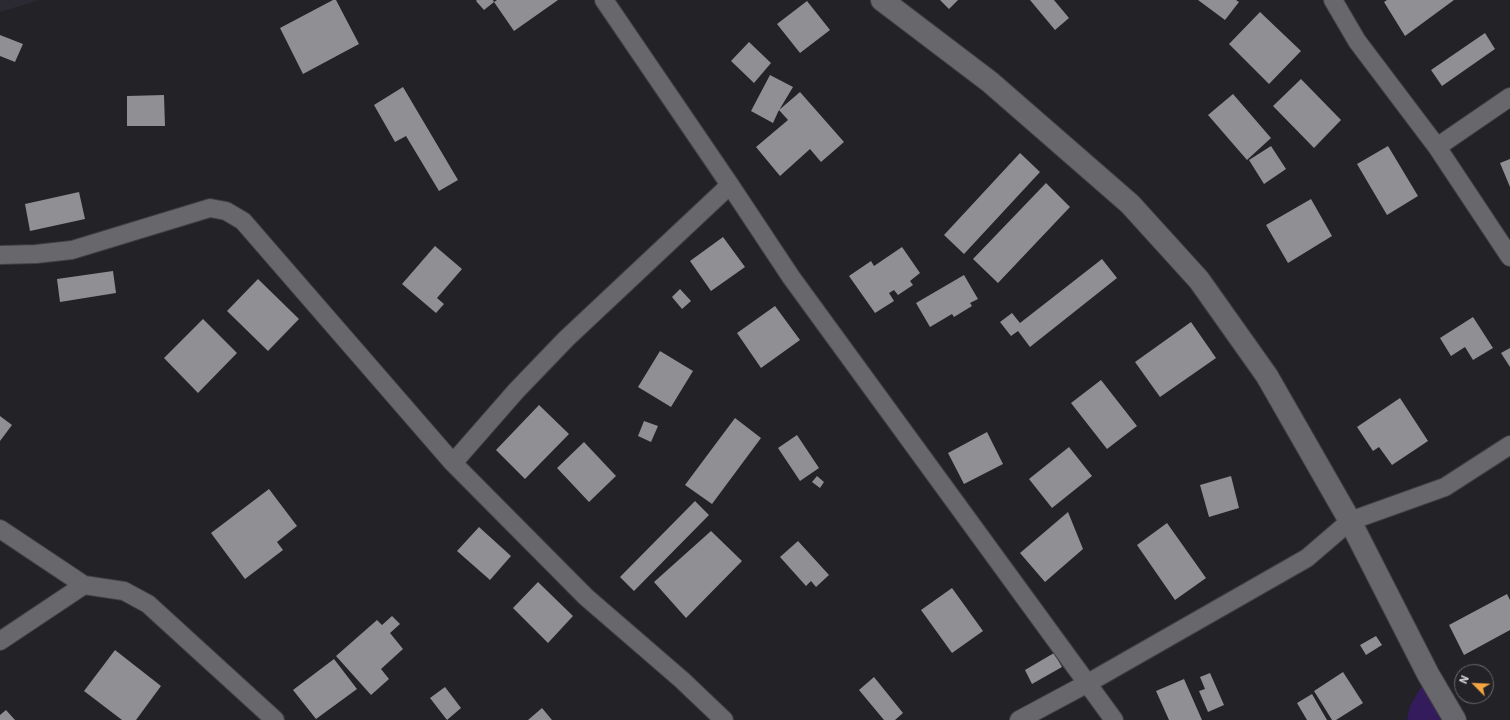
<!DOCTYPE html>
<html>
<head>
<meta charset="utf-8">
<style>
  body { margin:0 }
  #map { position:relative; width:1510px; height:720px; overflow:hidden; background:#232226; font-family:"IBM Plex Sans",sans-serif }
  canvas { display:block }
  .north { position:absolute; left:1454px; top:664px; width:40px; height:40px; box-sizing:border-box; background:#232226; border:1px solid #6a696c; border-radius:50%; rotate:294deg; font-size:11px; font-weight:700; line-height:16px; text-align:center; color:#d4d4d6 }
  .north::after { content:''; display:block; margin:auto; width:14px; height:18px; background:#f3a443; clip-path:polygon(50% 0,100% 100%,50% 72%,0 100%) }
</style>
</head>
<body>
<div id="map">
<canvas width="1510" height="720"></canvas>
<div class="north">N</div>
</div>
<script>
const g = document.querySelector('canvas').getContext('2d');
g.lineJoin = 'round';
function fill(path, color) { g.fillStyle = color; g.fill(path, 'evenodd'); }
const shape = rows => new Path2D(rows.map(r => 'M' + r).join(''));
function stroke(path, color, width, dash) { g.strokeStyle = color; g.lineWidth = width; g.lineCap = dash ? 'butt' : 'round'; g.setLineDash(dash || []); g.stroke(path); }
fill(shape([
  [0,0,40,0,0,12]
]), '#2b2932');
fill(shape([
  [1427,677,1447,720,1407,720,1410,706]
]), '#341b5b');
fill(shape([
  [333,0,336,0,359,44,303,74,280,28],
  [477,0,493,0,494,2,497,0,558,0,514,31,494,2,484,10,476,1],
  [940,0,958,0,949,9],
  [1030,0,1054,0,1069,18,1055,30],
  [1198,0,1236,0,1239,2,1225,20],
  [1387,0,1454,0,1405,36,1384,2],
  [807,1,830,30,800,53,777,24],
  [1260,12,1301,51,1269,84,1229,44],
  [1485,33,1495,49,1442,86,1431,70],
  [0,35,23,44,15,62,0,56],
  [749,42,771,63,754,83,731,61],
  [770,75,793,87,778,112,773,123,751,111],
  [1301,79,1341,120,1314,148,1273,106],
  [403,87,458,180,439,191,406,136,395,142,374,105],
  [800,92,844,142,821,162,810,149,780,176,756,147,788,120,779,110],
  [1233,94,1271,138,1247,160,1208,115],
  [164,95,165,126,127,126,127,96],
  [1271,146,1286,169,1264,184,1249,160],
  [1388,146,1418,196,1387,215,1357,164],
  [1020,153,1040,172,964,254,944,235],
  [1510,159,1510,187,1500,163],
  [1046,183,1070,207,998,283,973,259],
  [79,192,85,219,30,231,25,204],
  [1311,199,1332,236,1288,263,1266,225],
  [723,237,745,267,711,291,690,261],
  [435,246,462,269,437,298,444,304,436,313,402,284],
  [902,247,920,273,910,281,913,285,898,295,894,290,889,293,894,301,875,313,849,276,871,261,874,266],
  [1102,259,1117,278,1030,347,1018,331,1011,336,1000,322,1012,313,1020,323],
  [113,271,116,293,60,302,57,279],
  [964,275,978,299,970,303,972,306,954,317,952,314,930,327,916,303],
  [258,279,299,319,268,351,227,311],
  [680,289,691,301,682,309,672,297],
  [775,306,800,340,761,368,737,333],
  [1473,317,1493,348,1473,360,1465,347,1451,356,1440,338],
  [203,319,237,353,198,393,164,358],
  [1191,322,1216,358,1160,397,1135,362],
  [1510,348,1510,367,1501,353],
  [660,351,693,371,671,407,638,387],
  [1101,380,1137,426,1107,449,1071,403],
  [1400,398,1428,441,1392,465,1379,447,1373,451,1357,427],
  [539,405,569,434,525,479,496,450],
  [0,416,12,425,0,441],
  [735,418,761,438,712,504,685,485],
  [644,421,658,426,651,442,638,436],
  [987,432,1003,464,964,484,948,453],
  [797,435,819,468,800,481,778,448],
  [584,442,616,476,589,502,557,468],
  [1069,447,1092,476,1052,508,1029,479],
  [817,476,824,482,820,488,812,482],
  [1231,476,1239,508,1209,517,1200,485],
  [269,489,297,526,277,542,283,550,245,579,211,533],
  [695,501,709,515,634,591,620,577],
  [1068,512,1083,549,1045,582,1020,553],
  [1167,523,1206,578,1175,600,1137,545],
  [479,527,511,556,490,580,457,551],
  [711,531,742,561,686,618,654,582],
  [798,541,829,575,816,587,811,581,806,586,780,557],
  [538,582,573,616,548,643,513,608],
  [952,588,983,631,952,653,921,610],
  [1507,594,1510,600,1510,630,1464,655,1449,625],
  [392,616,400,624,390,633,403,649,381,669,389,679,371,695,336,656,377,620,382,625],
  [1376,636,1382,645,1366,655,1360,645],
  [115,650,161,686,136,720,122,720,84,691],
  [1054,653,1062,667,1032,684,1025,670],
  [334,659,357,689,316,719,293,690],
  [1343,672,1363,703,1336,720,1332,720,1314,691],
  [1210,673,1224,705,1208,712,1199,691,1205,689,1200,677],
  [874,677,903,713,895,720,884,720,859,690],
  [1184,679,1202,720,1169,720,1156,691],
  [445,687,461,708,447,720,430,698],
  [1312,694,1327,720,1307,720,1297,703],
  [542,708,552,720,528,720],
  [6,710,15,720,0,720,0,715]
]), '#908f94');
const minor = shape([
  [604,0,730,185],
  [1333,0,1357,41,1437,147,1510,257],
  [1437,147,1510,97],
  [0,255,36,254,72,250,210,208,226,211,243,221,453,463,586,597,682,680,724,720],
  [453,463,516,391,566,339,730,185,791,277,1114,720],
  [0,529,84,585,124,591,148,604,275,720],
  [0,641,84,585],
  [1019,720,1088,683,1307,558,1350,521,1445,487,1510,445]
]);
const tertiary = shape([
  [882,0,990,82,1130,204,1199,280,1267,376,1350,521,1428,674,1455,720]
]);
stroke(minor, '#403f43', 20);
stroke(tertiary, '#403f43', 24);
stroke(minor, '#68676b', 18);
stroke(tertiary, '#68676b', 22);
</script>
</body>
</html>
